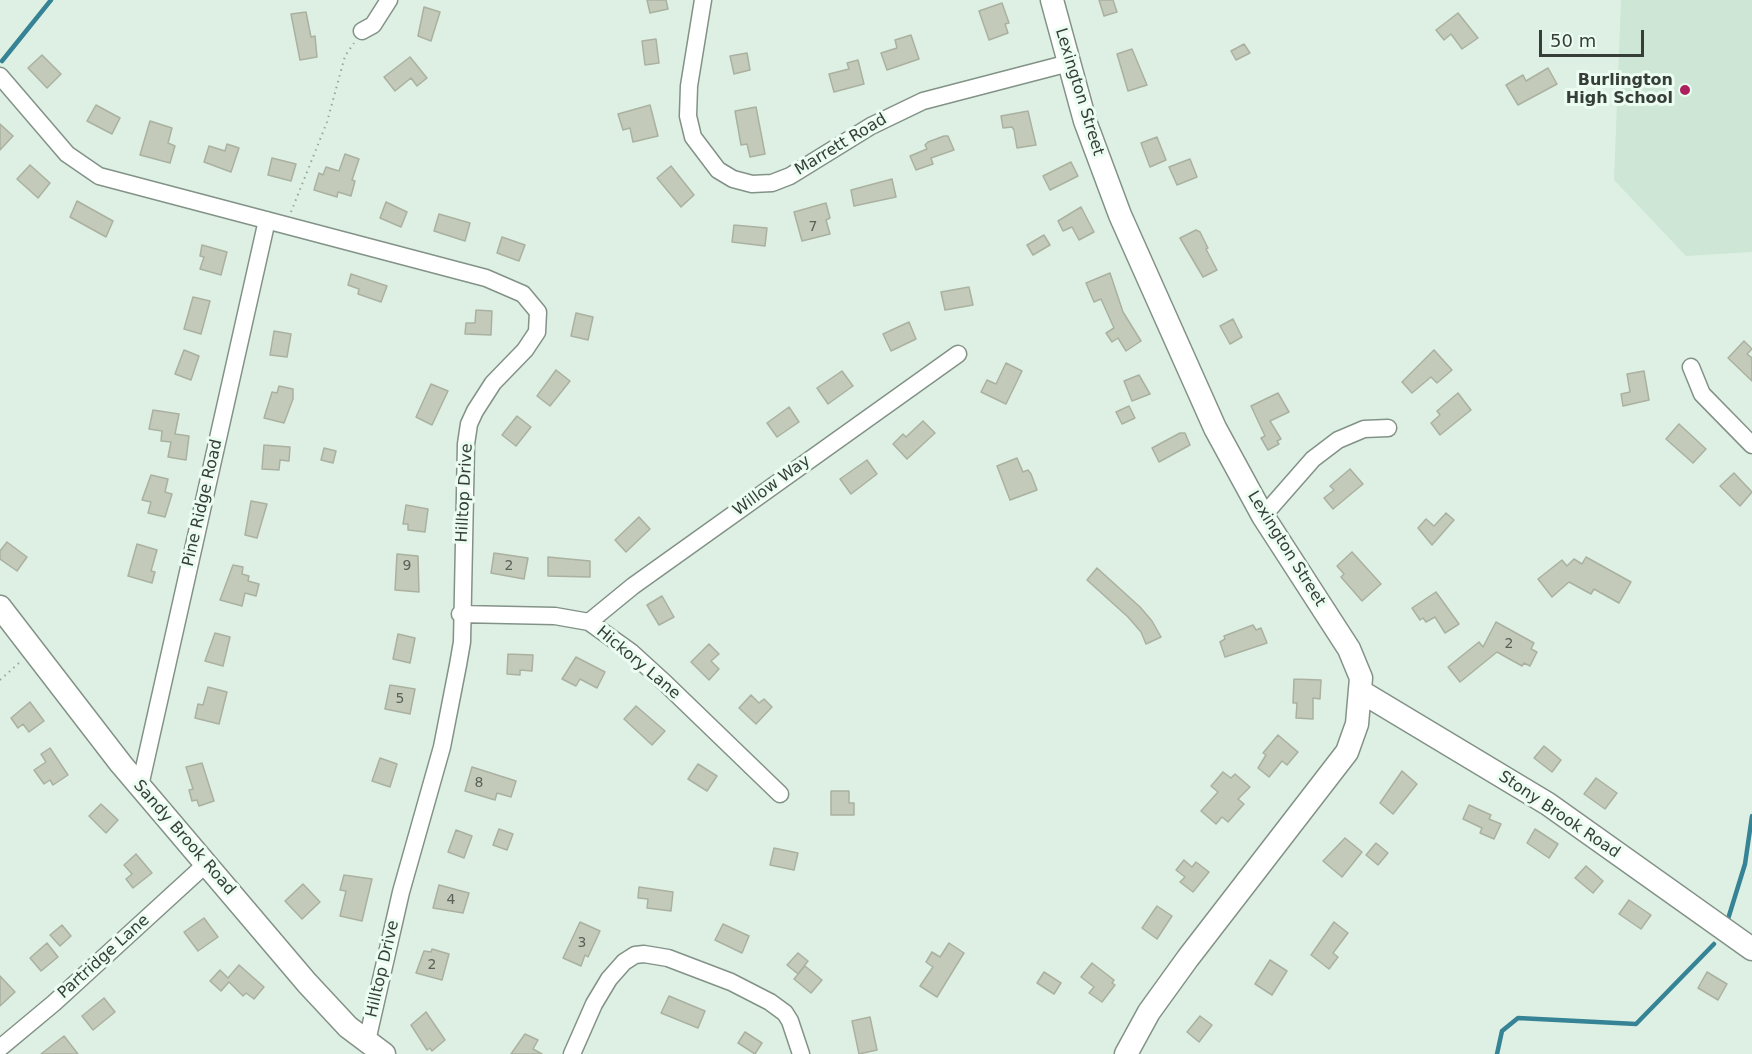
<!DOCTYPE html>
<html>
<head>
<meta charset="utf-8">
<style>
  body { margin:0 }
  #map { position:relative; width:1752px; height:1054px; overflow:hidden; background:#def0e4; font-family:"DejaVu Sans",sans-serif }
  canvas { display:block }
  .scale { position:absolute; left:1539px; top:30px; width:105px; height:27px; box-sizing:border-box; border:3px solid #373e39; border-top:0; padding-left:8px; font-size:18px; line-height:21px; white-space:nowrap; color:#373e39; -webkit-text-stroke:4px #ebfdf1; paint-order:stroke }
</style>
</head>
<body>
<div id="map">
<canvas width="1752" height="1054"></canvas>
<div class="scale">50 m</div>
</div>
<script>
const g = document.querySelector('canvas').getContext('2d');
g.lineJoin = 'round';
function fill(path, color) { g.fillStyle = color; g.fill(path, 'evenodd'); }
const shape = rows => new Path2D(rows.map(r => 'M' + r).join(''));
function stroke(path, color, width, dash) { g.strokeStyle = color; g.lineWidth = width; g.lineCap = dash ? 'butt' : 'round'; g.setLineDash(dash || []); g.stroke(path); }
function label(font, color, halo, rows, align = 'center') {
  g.font = font + ' "DejaVu Sans",sans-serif'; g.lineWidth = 6; g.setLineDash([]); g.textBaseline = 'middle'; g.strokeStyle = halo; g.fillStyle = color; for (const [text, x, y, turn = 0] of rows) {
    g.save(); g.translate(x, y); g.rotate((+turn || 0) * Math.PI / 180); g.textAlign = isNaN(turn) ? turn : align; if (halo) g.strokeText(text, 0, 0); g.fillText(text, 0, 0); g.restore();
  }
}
fill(shape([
  [1621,0,1752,0,1752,252,1686,256,1614,180]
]), '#cde6d5');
stroke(shape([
  [2,61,51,0],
  [1728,919,1745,864,1752,816],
  [1497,1054,1502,1031,1518,1018,1636,1024,1714,944]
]), '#368395', 4.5);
const building = shape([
  [647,0,666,0,668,9,650,13,647,0],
  [1099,0,1113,0,1117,12,1104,16,1099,0],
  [1002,3,1009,23,1005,24,1008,33,989,40,979,11,1002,3],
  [424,7,440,12,431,41,418,36,424,7],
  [306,12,311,37,315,36,317,57,300,60,291,14,306,12],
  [1458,13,1478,38,1462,49,1451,34,1444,40,1436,30,1458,13],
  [911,35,919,59,887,70,881,53,897,48,895,40,911,35],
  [656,39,659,63,645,65,642,41,656,39],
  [1244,44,1250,53,1236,60,1231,51,1244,44],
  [1132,49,1147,85,1128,91,1117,54,1132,49],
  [747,53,750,70,734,74,730,56,747,53],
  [42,55,61,74,47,88,28,68,42,55],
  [410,57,427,78,417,86,411,78,395,91,384,77,410,57],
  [858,60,864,84,834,92,829,74,849,69,847,63,858,60],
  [1548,68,1557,84,1518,105,1506,85,1523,75,1526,81,1548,68],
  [96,105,120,118,112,134,87,121,96,105],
  [650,105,658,136,633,142,630,128,623,130,618,114,650,105],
  [756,107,765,154,750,157,747,144,741,145,735,111,756,107],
  [1028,111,1036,145,1017,148,1014,130,1012,127,1003,128,1001,116,1028,111],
  [150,121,172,128,168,143,175,146,170,163,140,155,150,121],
  [0,124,13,136,0,150,0,124],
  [944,136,948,136,954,150,931,158,933,164,916,170,910,156,927,149,925,145,928,142,944,136],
  [1157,137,1166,160,1150,167,1141,143,1157,137],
  [227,144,239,148,231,172,204,162,209,146,225,151,227,144],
  [345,154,359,159,352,180,355,181,351,196,338,192,337,197,314,190,319,173,323,175,326,167,339,171,345,154],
  [272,158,296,164,291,181,268,175,272,158],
  [1190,159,1197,177,1177,185,1169,167,1190,159],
  [1071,162,1078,176,1050,190,1043,176,1071,162],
  [30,165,50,183,38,198,17,179,30,165],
  [671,166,694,195,681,207,657,178,671,166],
  [892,179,896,197,854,206,851,190,892,179],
  [77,201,113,221,106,237,70,217,77,201],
  [386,202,407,212,401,227,380,218,386,202],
  [826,203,830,218,826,220,830,234,802,241,794,212,826,203],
  [1081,207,1094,232,1079,240,1072,227,1063,231,1058,221,1081,207],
  [439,214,470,223,465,241,434,231,439,214],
  [734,225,767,228,765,246,732,242,734,225],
  [1196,230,1200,232,1208,248,1206,249,1217,270,1203,277,1180,238,1196,230],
  [1044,235,1050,245,1033,255,1027,245,1044,235],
  [502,237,525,245,519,261,497,253,502,237],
  [202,245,227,252,221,275,200,269,204,257,200,256,202,245],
  [1110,273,1123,312,1141,341,1126,351,1118,338,1112,342,1106,333,1114,328,1101,299,1094,302,1086,283,1110,273],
  [351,274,387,286,381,302,358,294,359,289,348,285,351,274],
  [969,287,973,305,945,310,941,292,969,287],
  [193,297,210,301,201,334,184,329,193,297],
  [476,310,492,311,491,335,465,334,466,323,475,323,476,310],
  [576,313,593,317,588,340,571,336,576,313],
  [1233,319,1242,337,1230,344,1220,326,1233,319],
  [909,322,916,339,891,351,883,334,909,322],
  [274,331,291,334,287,357,270,355,274,331],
  [1744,341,1752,349,1747,354,1752,358,1752,381,1728,358,1744,341],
  [184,350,199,356,191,380,175,374,184,350],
  [1434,350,1452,370,1437,383,1431,377,1412,393,1402,382,1434,350],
  [1006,363,1022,371,1006,404,981,392,987,380,996,384,1006,363],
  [556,370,570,381,550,406,537,396,556,370],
  [842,371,853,386,828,404,817,388,842,371],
  [1644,371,1649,400,1623,406,1621,394,1630,392,1627,374,1644,371],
  [1139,375,1150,394,1132,401,1124,381,1139,375],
  [431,384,448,391,432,425,416,417,431,384],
  [279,386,293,389,293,399,284,423,264,418,272,392,277,393,279,386],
  [1278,393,1289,412,1270,421,1281,439,1277,441,1279,444,1268,450,1261,438,1265,436,1251,406,1278,393],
  [1458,393,1471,410,1440,435,1431,423,1440,415,1437,411,1458,393],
  [1129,406,1135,418,1122,424,1116,412,1129,406],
  [789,407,799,422,777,437,767,423,789,407],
  [153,410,179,414,175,434,189,436,186,460,168,457,171,442,161,441,162,431,149,429,153,410],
  [517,416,531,427,516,446,502,435,517,416],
  [923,421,935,433,907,459,893,444,903,434,906,437,923,421],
  [1679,424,1706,449,1693,463,1666,439,1679,424],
  [1180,433,1185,433,1190,445,1159,462,1152,448,1180,433],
  [264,445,290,447,289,461,280,460,279,470,262,469,264,445],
  [324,448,336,451,333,463,321,460,324,448],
  [1017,458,1023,472,1028,470,1031,474,1037,490,1010,500,997,466,1017,458],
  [867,460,877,474,851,494,840,479,867,460],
  [1350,469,1363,484,1333,509,1324,498,1334,490,1330,486,1350,469],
  [1734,473,1752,492,1740,506,1720,486,1734,473],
  [151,475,168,479,165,492,172,494,165,517,148,513,151,502,142,500,151,475],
  [251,501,267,504,257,538,245,535,251,501],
  [406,505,428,509,425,532,408,530,408,524,403,524,406,505],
  [1446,513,1454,520,1432,545,1418,528,1426,519,1434,526,1446,513],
  [639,517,650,529,626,552,615,540,639,517],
  [7,542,27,557,17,571,0,559,0,551,7,542],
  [137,544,157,550,151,571,155,572,152,583,128,576,137,544],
  [1352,552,1381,584,1362,601,1341,577,1344,574,1337,566,1352,552],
  [494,553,528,558,524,579,491,573,494,553],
  [397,554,418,556,419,592,395,590,397,554],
  [548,557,590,561,590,577,548,576,548,557],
  [1586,557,1631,582,1619,603,1594,589,1591,594,1569,582,1552,597,1538,579,1562,560,1567,566,1574,559,1582,564,1586,557],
  [233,565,243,567,242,574,249,576,248,581,259,584,256,596,245,593,242,606,220,600,233,565],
  [1097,568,1140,607,1152,621,1161,637,1146,644,1141,632,1128,617,1087,580,1097,568],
  [1436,592,1459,624,1445,633,1435,617,1426,622,1423,618,1420,620,1412,608,1436,592],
  [662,596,674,617,659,625,647,605,662,596],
  [1496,622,1534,643,1531,649,1537,652,1530,666,1524,663,1522,666,1497,652,1460,682,1448,667,1479,642,1483,647,1496,622],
  [1253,625,1256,630,1261,628,1267,643,1225,657,1220,642,1225,639,1224,636,1253,625],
  [215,633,230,637,223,666,205,661,215,633],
  [398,634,415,638,410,663,393,659,398,634],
  [709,644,719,654,711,661,719,669,709,680,691,662,709,644],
  [508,654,533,655,532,671,520,670,520,675,507,674,508,654],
  [576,657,605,672,597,688,580,679,576,686,562,679,576,657],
  [1294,679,1321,680,1320,699,1313,698,1313,719,1296,718,1297,703,1293,703,1294,679],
  [390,685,415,689,410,714,385,709,390,685],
  [208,687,227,692,219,724,195,718,198,704,203,705,208,687],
  [751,695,759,703,764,699,772,707,756,724,739,708,751,695],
  [30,702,44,721,29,732,23,724,18,728,11,718,30,702],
  [636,706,665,731,652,745,624,719,636,706],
  [1278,735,1298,752,1287,765,1282,761,1269,777,1258,768,1266,755,1263,753,1278,735],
  [1544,746,1561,760,1552,772,1534,758,1544,746],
  [50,748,68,775,53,785,50,780,44,784,34,770,46,762,41,754,50,748],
  [380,758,397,764,390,787,372,781,380,758],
  [202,763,214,801,199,806,197,800,192,801,189,790,193,789,186,767,202,763],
  [698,764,717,776,707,791,688,779,698,764],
  [472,767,516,781,511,797,497,793,495,800,465,791,472,767],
  [1402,771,1417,784,1393,814,1380,803,1402,771],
  [1223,772,1231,778,1235,774,1250,787,1238,799,1244,804,1228,822,1222,817,1216,824,1201,811,1218,792,1211,786,1223,772],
  [1596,778,1617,793,1605,809,1584,794,1596,778],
  [831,791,849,791,849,803,854,803,854,815,831,815,831,791],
  [101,804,118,820,106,833,89,816,101,804],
  [1469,805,1491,815,1489,819,1501,824,1494,839,1480,833,1482,828,1463,819,1469,805],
  [499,829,513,834,507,850,493,845,499,829],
  [1535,829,1558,844,1549,858,1527,843,1535,829],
  [456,830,472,836,464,858,448,852,456,830],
  [1345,838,1362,852,1342,877,1323,861,1345,838],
  [1376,843,1388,853,1378,865,1366,855,1376,843],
  [774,848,798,853,794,870,770,865,774,848],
  [136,854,152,873,133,888,126,879,132,874,124,865,136,854],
  [1184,860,1192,867,1196,862,1209,872,1193,892,1180,882,1185,877,1176,870,1184,860],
  [1586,866,1603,881,1593,893,1575,878,1586,866],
  [344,875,372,879,362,921,340,916,346,891,340,890,344,875],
  [303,884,320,902,302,919,285,901,303,884],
  [439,885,469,893,463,913,433,908,439,885],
  [639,887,673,892,671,911,647,908,648,899,638,898,639,887],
  [1629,900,1651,915,1641,929,1619,914,1629,900],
  [1157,906,1172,916,1157,939,1142,928,1157,906],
  [204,918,218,937,198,951,184,932,204,918],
  [580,922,600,931,588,957,585,955,581,966,563,958,580,922],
  [1334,922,1348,933,1333,953,1338,957,1329,969,1311,955,1334,922],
  [723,924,749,936,742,953,715,940,723,924],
  [62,925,71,936,60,946,50,935,62,925],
  [47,943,58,957,41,971,30,958,47,943],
  [949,943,964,953,937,997,920,986,933,967,926,962,932,952,940,957,949,943],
  [432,949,449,954,442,980,416,973,424,951,431,952,432,949],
  [798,953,808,961,798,974,787,965,798,953],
  [1270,960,1287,971,1272,995,1255,984,1270,960],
  [1092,963,1114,980,1112,983,1115,985,1102,1002,1089,993,1094,987,1081,977,1092,963],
  [239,965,264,987,254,999,246,993,243,996,229,982,221,991,210,981,220,970,228,978,239,965],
  [805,966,822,980,811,993,794,979,805,966],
  [1044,972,1061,983,1054,994,1037,983,1044,972],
  [1707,972,1727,984,1718,1000,1698,988,1707,972],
  [0,976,15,992,0,1006,0,976],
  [669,996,705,1011,698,1028,661,1013,669,996],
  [104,998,115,1012,93,1030,82,1016,104,998],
  [426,1012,445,1040,432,1051,430,1048,427,1050,411,1025,426,1012],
  [1200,1016,1212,1025,1199,1042,1187,1032,1200,1016],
  [870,1017,877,1050,859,1054,852,1021,870,1017],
  [745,1032,762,1043,755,1054,738,1043,745,1032],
  [525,1034,538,1040,533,1049,542,1054,511,1054,525,1034],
  [64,1036,78,1054,41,1054,64,1036]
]);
fill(building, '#c3cab9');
stroke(building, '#aab1a0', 1.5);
const street = shape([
  [703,0,689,86,688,116,693,137,718,170,733,179,752,184,772,183,790,176,871,126,923,101,1069,63],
  [362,31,373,25,389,0],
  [0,76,67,154,99,176,486,278,523,294,538,312,537,332,525,350,493,383,475,411,469,424,466,444,462,642,458,665,442,747,401,892,367,1041],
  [1691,367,1702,394,1752,445],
  [1263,516,1313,459,1338,440,1364,429,1388,428],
  [460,614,555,616,589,622,631,652,665,683,780,794],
  [589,622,633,586,958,354],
  [140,786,267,220],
  [0,1048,54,1003,206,864],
  [572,1054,594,1004,609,979,624,962,635,955,644,954,668,958,731,982,770,1002,785,1013,790,1021,801,1054]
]);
const secondary = shape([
  [1052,0,1085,121,1120,215,1215,428,1263,516,1349,649,1361,678,1357,724,1347,752,1188,958,1149,1012,1126,1054],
  [0,607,121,764,307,983,348,1027,384,1054],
  [1360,691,1548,804,1752,949]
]);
stroke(street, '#829287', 19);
stroke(secondary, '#829287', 25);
stroke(shape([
  [291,212,327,122,345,56,354,43],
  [0,680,20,662]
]), '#98a59c', 2, [1.5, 4.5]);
stroke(street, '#fff', 16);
stroke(secondary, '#fff', 22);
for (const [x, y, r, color] of [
  [1685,90,6,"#ad205e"]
]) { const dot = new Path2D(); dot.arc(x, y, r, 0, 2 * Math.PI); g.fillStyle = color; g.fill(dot); stroke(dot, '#ebfdf1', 2); }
label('14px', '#5a6159', null, [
  ["7",813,227],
  ["9",407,566],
  ["2",509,566],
  ["2",1509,644],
  ["5",400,699],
  ["8",479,783],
  ["4",451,900],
  ["3",582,943],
  ["2",432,965]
]);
label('bold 16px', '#373e39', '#ebfdf1', [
  ["Burlington",1673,81],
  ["High School",1673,99]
], 'right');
label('16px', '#373e39', '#ebfdf1', [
  ["Lexington Street",1079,92,73],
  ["Marrett Road",841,145,-31],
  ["Willow Way",772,486,-36],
  ["Hilltop Drive",465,493,-87],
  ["Pine Ridge Road",203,503,-77],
  ["Lexington Street",1286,549,58],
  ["Hickory Lane",638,663,40],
  ["Stony Brook Road",1559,815,34],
  ["Sandy Brook Road",184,838,49],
  ["Partridge Lane",104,957,-42],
  ["Hilltop Drive",383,969,-77]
]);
</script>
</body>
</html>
